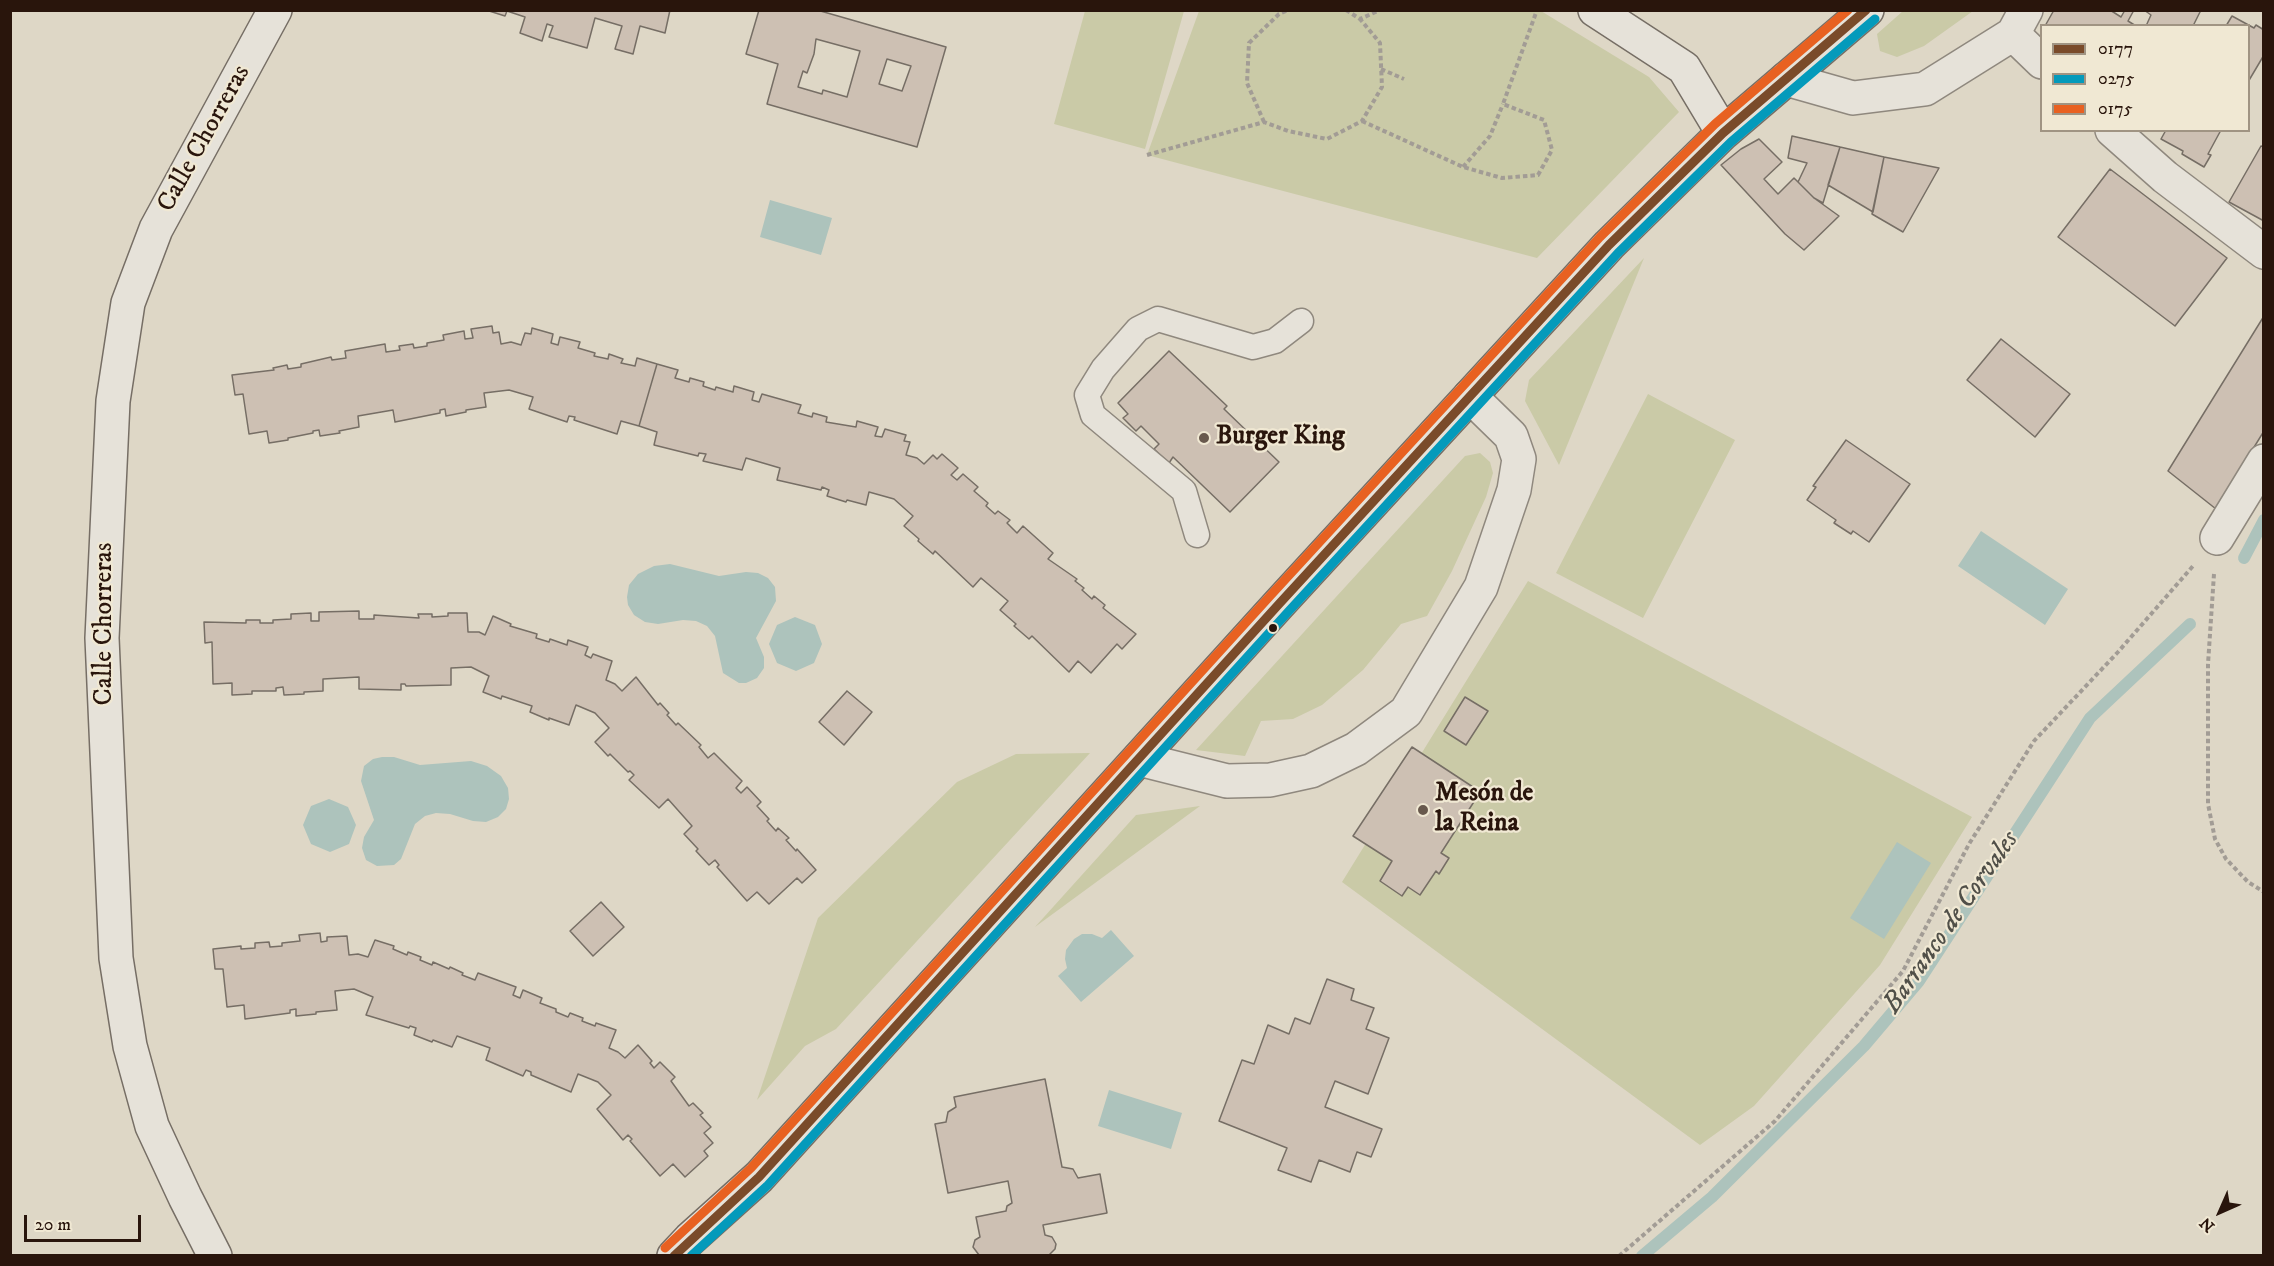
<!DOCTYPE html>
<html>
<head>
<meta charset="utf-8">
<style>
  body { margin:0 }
  #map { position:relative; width:2274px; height:1266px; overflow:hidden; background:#ded7c6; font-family:"IM FELL DW Pica",serif }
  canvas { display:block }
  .frame { position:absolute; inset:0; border:12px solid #29150c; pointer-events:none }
  .legend { position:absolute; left:2040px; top:24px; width:210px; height:108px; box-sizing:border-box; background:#f0e8d3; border:2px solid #a09483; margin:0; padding:8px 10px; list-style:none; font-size:18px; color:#29150c }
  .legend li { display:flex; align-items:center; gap:12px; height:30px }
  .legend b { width:30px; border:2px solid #a09483 }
  .north { position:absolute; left:2190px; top:1182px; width:60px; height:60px; -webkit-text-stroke:4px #f0e8d3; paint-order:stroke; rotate:225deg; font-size:16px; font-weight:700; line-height:24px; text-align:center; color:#29150c }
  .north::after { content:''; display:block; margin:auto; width:21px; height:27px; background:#29150c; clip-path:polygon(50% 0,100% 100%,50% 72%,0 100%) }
  .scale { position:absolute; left:24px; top:1215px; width:117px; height:27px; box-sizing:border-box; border:3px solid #29150c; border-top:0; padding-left:8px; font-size:18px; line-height:21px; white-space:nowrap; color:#29150c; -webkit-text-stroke:4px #f0e8d3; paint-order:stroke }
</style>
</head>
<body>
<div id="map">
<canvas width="2274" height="1266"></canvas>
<div class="frame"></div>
<ul class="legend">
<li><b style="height:8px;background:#7a4b2a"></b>0177</li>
<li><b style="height:8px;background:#049abb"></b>0275</li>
<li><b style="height:8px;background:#e86121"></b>0175</li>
</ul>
<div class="north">N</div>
<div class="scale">20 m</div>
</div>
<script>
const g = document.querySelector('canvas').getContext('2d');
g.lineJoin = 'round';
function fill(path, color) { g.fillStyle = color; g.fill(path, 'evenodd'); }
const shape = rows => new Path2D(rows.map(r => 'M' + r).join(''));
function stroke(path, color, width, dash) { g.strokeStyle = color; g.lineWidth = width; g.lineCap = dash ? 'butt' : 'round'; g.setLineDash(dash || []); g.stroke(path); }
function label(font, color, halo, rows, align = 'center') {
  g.font = font + ' "IM FELL DW Pica",serif'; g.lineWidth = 4.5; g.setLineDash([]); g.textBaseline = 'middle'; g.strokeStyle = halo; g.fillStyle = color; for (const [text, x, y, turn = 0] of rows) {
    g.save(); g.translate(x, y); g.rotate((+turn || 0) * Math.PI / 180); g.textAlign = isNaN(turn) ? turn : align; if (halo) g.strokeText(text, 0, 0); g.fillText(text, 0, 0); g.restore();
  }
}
fill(shape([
  [1085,11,1184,11,1145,149,1054,124],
  [1199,11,1541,11,1649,77,1679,112,1537,258,1147,155],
  [1903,11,1903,10,1973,11,1924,46,1897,57,1880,51,1877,34],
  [1644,258,1559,465,1525,401,1529,380],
  [1648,394,1735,440,1643,618,1556,573],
  [1480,453,1490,462,1493,473,1486,497,1452,571,1427,616,1401,624,1363,670,1322,705,1293,719,1261,721,1245,756,1196,750,1465,456],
  [1528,581,1972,817,1880,965,1754,1106,1700,1145,1342,882],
  [1090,753,836,1029,805,1046,757,1100,818,918,957,782,1016,754],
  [1200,806,1035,927,1136,815]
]), '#cacaa7');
fill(shape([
  [770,200,832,218,821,255,760,237],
  [1981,531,2068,589,2045,625,1958,566],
  [670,564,719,576,746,572,758,573,768,578,775,587,776,601,756,638,764,657,764,668,757,678,746,683,739,683,723,673,715,636,707,626,696,621,683,620,658,624,645,622,634,615,628,605,627,597,629,585,638,574,654,566],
  [795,617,815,625,822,644,814,663,796,671,777,663,769,644,777,625],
  [382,757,394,757,420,765,471,761,487,766,501,776,508,788,509,799,506,809,498,817,486,822,473,821,450,814,436,813,425,816,415,824,401,859,394,865,377,866,366,860,362,848,364,837,374,820,361,781,364,766,373,759],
  [329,799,348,807,356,825,349,844,330,852,311,844,303,825,311,806],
  [1897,842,1931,863,1884,939,1850,918],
  [1111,930,1134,956,1081,1002,1058,976,1067,968,1065,959,1066,950,1074,939,1082,934,1092,934,1102,938],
  [1109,1090,1182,1113,1171,1149,1098,1126]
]), '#adc3bc');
stroke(shape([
  [2244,558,2264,520],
  [1642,1256,1712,1197,1864,1046,1919,981,2090,718,2190,624]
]), '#adc3bc', 12);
const building = shape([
  [486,10,670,10,665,33,640,26,633,54,615,49,622,26,595,18,587,48,549,37,553,26,547,24,542,41,520,33,525,17,507,11,505,16,486,10],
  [759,10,817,10,946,47,917,147,767,104,778,64,746,54,759,10],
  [816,39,860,51,847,97,823,90,822,94,798,87,803,71,807,73,814,54,816,39],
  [887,59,911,66,902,91,879,84,887,59],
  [2110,10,2121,17,2125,10,2134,10,2128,21,2136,26,2045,26,2054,10,2110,10],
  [2144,10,2201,10,2193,26,2146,26,2151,15,2144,10],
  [2232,16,2254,28,2256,25,2264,30,2264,55,2248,82,2248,26,2226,26,2232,16],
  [2166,130,2221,130,2208,154,2211,155,2204,167,2182,154,2183,151,2161,139,2166,130],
  [1792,136,1840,147,1823,203,1814,198,1798,182,1807,163,1788,158,1792,136],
  [1759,139,1782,162,1764,179,1778,194,1794,178,1814,198,1839,216,1804,250,1785,234,1721,165,1741,149,1759,139],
  [2261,146,2264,147,2264,221,2229,202,2261,146],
  [1840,147,1884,157,1873,212,1828,185,1840,147],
  [1884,157,1939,168,1903,232,1872,214,1884,157],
  [2110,169,2227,258,2175,326,2058,237,2110,169],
  [2264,316,2264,431,2216,509,2168,471,2264,316],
  [492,326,493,333,499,332,501,344,511,342,521,345,525,333,531,334,532,328,553,334,551,343,558,345,560,337,580,342,578,348,595,353,594,356,608,359,609,354,623,359,621,363,635,366,637,358,657,364,639,426,621,421,617,434,574,420,575,417,569,416,567,422,529,409,533,397,509,390,484,393,486,407,466,410,466,412,446,416,445,409,440,410,440,413,395,422,393,410,358,416,359,427,339,431,340,433,320,436,319,430,313,431,313,433,288,438,288,440,269,443,267,431,249,434,243,394,235,395,232,375,274,370,273,368,287,365,288,369,301,367,301,364,331,357,332,360,346,358,345,351,385,344,386,352,400,350,399,346,413,344,414,348,427,346,427,343,444,340,443,335,464,331,465,339,473,338,471,329,492,326],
  [2001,339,2070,394,2035,437,1967,380,2001,339],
  [1169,351,1227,406,1224,409,1279,462,1230,512,1173,457,1169,463,1154,449,1159,444,1141,426,1136,431,1123,418,1128,414,1118,403,1169,351],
  [657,364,678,370,675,378,689,382,690,378,704,382,703,386,715,390,716,387,733,392,734,386,754,392,752,400,759,402,762,394,801,405,798,413,812,417,813,413,827,417,826,422,856,427,857,421,878,427,875,436,882,437,885,429,906,435,904,441,910,442,906,455,917,458,924,464,933,455,937,459,942,454,958,468,951,475,957,480,963,474,978,487,974,491,988,503,986,506,995,514,998,511,1010,520,1007,523,1017,533,1023,526,1053,553,1048,559,1077,579,1075,581,1084,588,1082,590,1092,599,1094,596,1105,605,1103,608,1136,634,1122,649,1117,644,1091,673,1078,661,1069,672,1032,636,1029,639,1014,626,1016,624,1000,610,1008,601,981,578,973,587,935,551,933,554,918,541,919,539,904,526,913,516,894,499,869,492,866,505,847,500,846,502,827,496,829,490,822,487,821,490,777,480,780,468,746,458,742,470,703,461,706,454,699,453,698,456,654,445,657,432,639,426,657,364],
  [1846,440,1910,484,1869,542,1853,531,1851,534,1834,523,1836,520,1807,500,1816,487,1813,486,1846,440],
  [359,611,359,619,374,619,374,615,419,618,418,614,432,614,432,617,448,616,448,613,467,613,468,632,479,632,485,635,493,616,511,624,510,626,537,634,536,638,549,642,550,639,567,645,568,640,588,647,585,655,591,658,593,654,612,661,606,680,615,684,622,691,636,677,658,705,660,703,669,713,667,715,676,725,678,723,701,745,699,747,708,758,714,753,742,781,736,788,741,793,747,787,761,802,757,806,769,819,767,821,776,831,778,828,789,838,786,840,796,851,797,849,816,870,802,883,797,878,769,904,757,892,747,901,717,867,719,865,715,860,709,865,696,851,698,849,684,834,692,826,668,799,659,808,629,780,634,775,630,771,628,772,610,754,608,756,595,742,609,728,595,713,576,705,569,725,549,718,549,720,530,712,532,706,502,696,501,699,483,692,489,676,471,667,451,668,451,685,406,686,405,684,401,684,401,690,359,689,359,677,323,679,323,691,304,692,304,694,284,695,283,687,276,688,276,691,252,691,252,694,232,695,232,683,213,684,212,642,205,643,204,622,246,623,246,620,260,620,260,623,273,623,273,620,291,619,291,614,311,613,311,621,319,621,319,612,359,611],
  [847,691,872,712,844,745,819,722,847,691],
  [1465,697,1488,711,1466,745,1444,731,1465,697],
  [1412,747,1473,787,1470,792,1477,797,1441,853,1449,858,1439,874,1436,871,1420,895,1408,887,1402,896,1380,881,1392,861,1353,836,1412,747],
  [601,902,624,927,593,956,570,931,601,902],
  [320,933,321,942,327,941,327,937,347,936,349,955,358,954,368,957,375,940,394,946,393,949,407,955,408,952,421,957,420,960,432,965,433,962,449,969,450,967,463,973,462,975,475,980,478,973,516,987,513,995,520,998,523,990,542,998,540,1003,556,1009,556,1012,568,1017,570,1013,583,1018,582,1021,595,1026,596,1023,616,1030,609,1048,618,1052,625,1058,638,1045,652,1061,650,1063,654,1068,660,1062,675,1077,671,1081,689,1106,693,1103,703,1113,700,1115,711,1127,704,1133,713,1143,704,1151,708,1156,685,1177,673,1164,660,1176,630,1141,632,1139,628,1135,623,1140,597,1109,611,1095,598,1082,578,1074,571,1092,531,1075,531,1072,526,1070,523,1076,486,1060,490,1048,457,1036,452,1047,433,1040,432,1042,414,1035,416,1028,410,1026,409,1028,366,1015,373,997,354,989,335,991,337,1010,316,1012,316,1014,296,1016,296,1009,290,1010,290,1013,245,1019,244,1005,227,1007,223,969,215,969,213,949,241,946,241,949,255,948,255,943,269,942,270,947,282,946,282,943,300,941,299,935,320,933],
  [1327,979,1354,989,1351,1000,1374,1008,1366,1029,1389,1038,1368,1094,1335,1081,1325,1107,1382,1129,1371,1157,1357,1152,1350,1172,1319,1160,1311,1182,1278,1170,1287,1148,1219,1121,1242,1060,1254,1064,1268,1025,1289,1034,1295,1018,1310,1024,1327,979],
  [1045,1079,1062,1167,1073,1169,1078,1178,1100,1174,1107,1213,1043,1225,1045,1235,1052,1237,1056,1244,1055,1249,1048,1256,979,1255,973,1247,975,1240,980,1237,976,1217,1006,1211,1007,1206,1012,1203,1008,1181,948,1193,935,1124,946,1122,948,1112,956,1107,954,1097,1045,1079]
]);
fill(building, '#cdc0b3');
stroke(building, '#766e65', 1.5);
const lane = shape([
  [1197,535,1184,491,1093,415,1087,395,1103,369,1138,329,1158,319,1253,347,1275,341,1301,321]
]);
const street = shape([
  [2013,34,2042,62],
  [1786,79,1853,98,1925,89,2013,34,2026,10],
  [2112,130,2165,177,2264,252],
  [2217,538,2264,461],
  [1139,759,1227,781,1270,780,1311,771,1356,749,1406,712,1481,587,1514,490,1519,459,1511,436,1470,396]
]);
const secondary = shape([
  [1595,10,1684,68,1723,133],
  [215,1256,185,1197,152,1126,130,1046,116,958,102,638,113,401,128,303,156,229,275,10],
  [674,1256,690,1239,759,1177,1279,604,1609,245,1723,133,1867,10]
]);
stroke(lane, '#8f887e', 27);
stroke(street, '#8f887e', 36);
stroke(secondary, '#766e65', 36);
stroke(shape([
  [1346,10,1360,19,1380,10],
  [1381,69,1404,79],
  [1362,121,1463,167,1502,178,1538,175,1552,150,1544,120,1503,104,1537,10],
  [1264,122,1247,83,1249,43,1279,14,1288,10],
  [1147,155,1264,122,1288,131,1327,139,1362,121,1382,87,1380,43,1360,19],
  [1463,167,1490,136,1503,104],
  [2214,574,2208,664,2208,804,2215,839,2226,859,2248,882,2264,892],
  [1619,1256,1775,1121,1903,971,1969,844,2034,741,2118,652,2193,566]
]), '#a29c95', 4, [4.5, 3]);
stroke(lane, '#e6e2d9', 24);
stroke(street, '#e6e2d9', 33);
stroke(secondary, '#e6e2d9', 33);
stroke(shape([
  [674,1256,759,1177,1279,604,1609,245,1723,133,1866,10]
]), '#7a4b2a', 9);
stroke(shape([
  [691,1256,768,1185,1288,612,1618,253,1731,142,1875,19]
]), '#049abb', 9);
stroke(shape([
  [665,1248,751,1168,1270,596,1600,237,1715,124,1848,10]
]), '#e86121', 9);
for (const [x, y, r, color] of [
  [1204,438,6,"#68594d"],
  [1273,628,5,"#29150c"],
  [1423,810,6,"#68594d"]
]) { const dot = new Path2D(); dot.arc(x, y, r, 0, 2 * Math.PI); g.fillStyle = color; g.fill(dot); stroke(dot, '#f0e8d3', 2); }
label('26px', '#29150c', '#f0e8d3', [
  ["Calle Chorreras",205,139,-61],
  ["Calle Chorreras",106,624,-90]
]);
label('bold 26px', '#29150c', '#f0e8d3', [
  ["Burger King",1216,438],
  ["Mesón de",1435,795],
  ["la Reina",1435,825]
], 'left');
label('italic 27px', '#504f48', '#f0e8d3', [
  ["Barranco de Corvales",1952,923,-55]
]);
</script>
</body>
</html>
